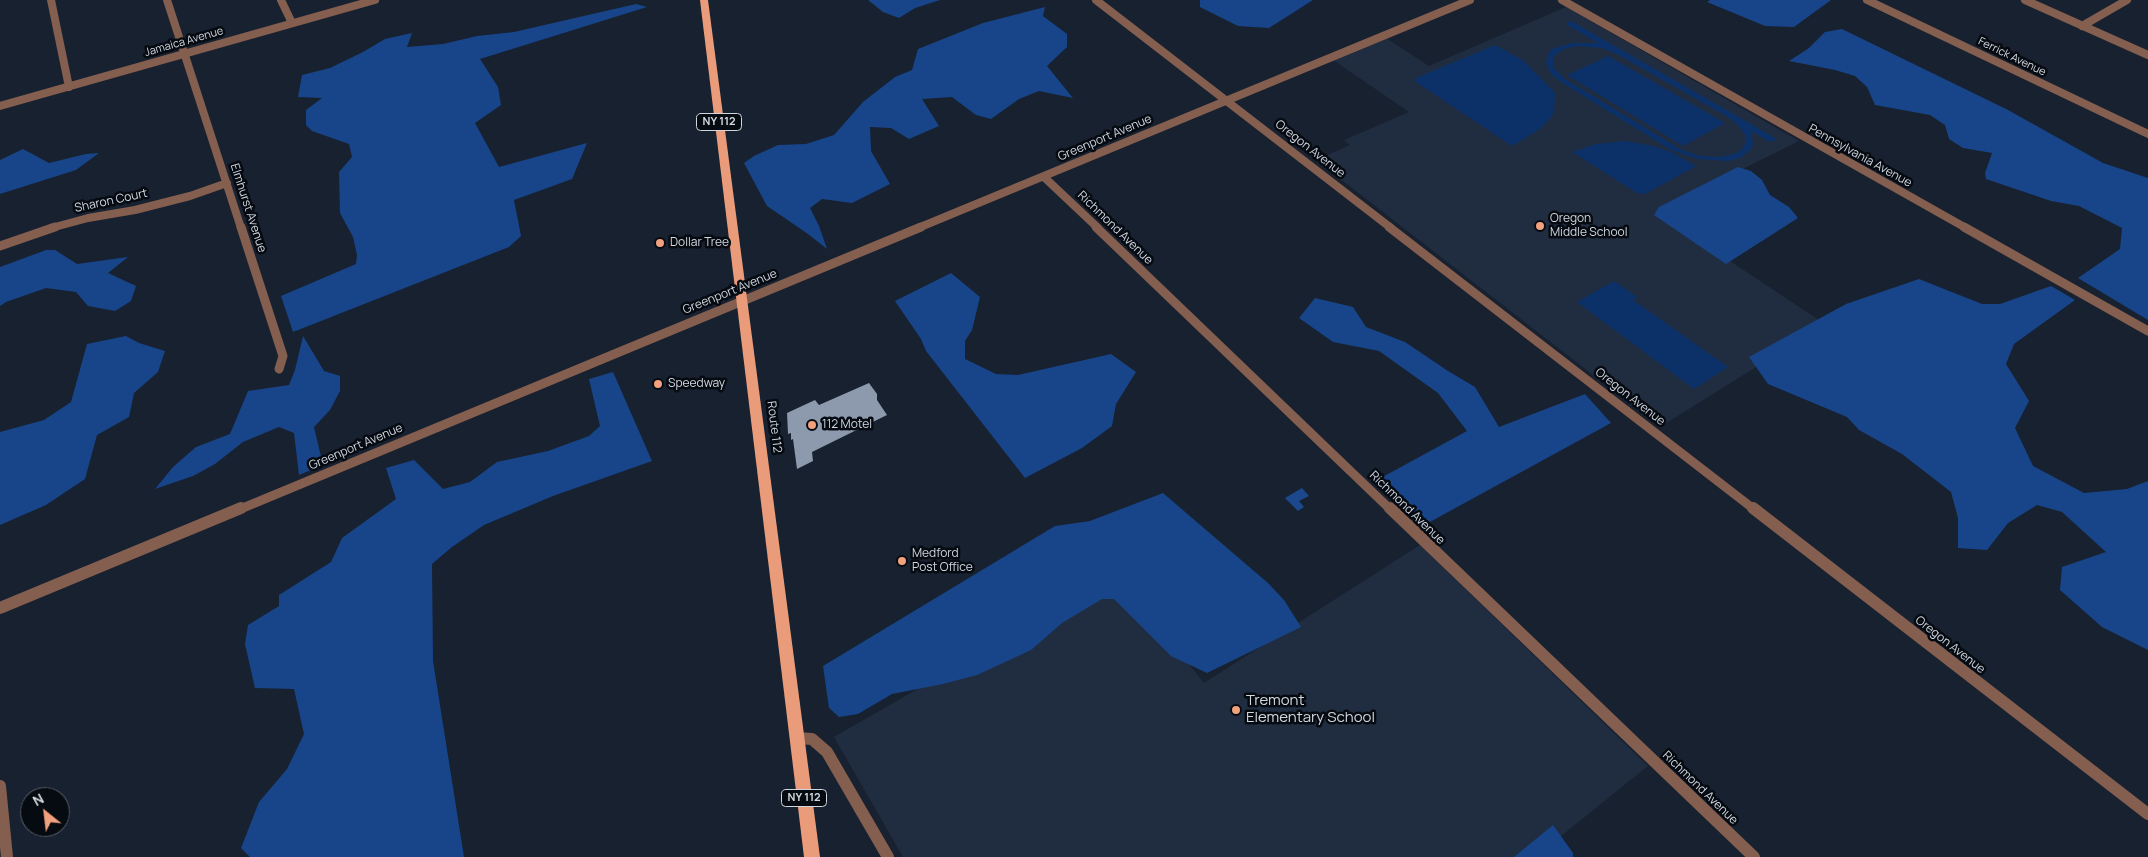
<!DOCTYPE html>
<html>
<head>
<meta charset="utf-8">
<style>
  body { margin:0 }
  #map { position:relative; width:2148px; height:857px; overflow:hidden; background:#172130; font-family:Manrope,sans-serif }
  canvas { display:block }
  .north { position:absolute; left:20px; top:787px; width:50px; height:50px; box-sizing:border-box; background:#060a11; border:1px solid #575c64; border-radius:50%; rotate:331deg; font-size:14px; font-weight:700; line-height:20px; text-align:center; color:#d0d7e1 }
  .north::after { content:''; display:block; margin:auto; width:18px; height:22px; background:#f2a17e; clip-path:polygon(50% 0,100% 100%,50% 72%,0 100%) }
</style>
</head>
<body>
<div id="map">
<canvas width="2148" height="857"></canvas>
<div class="north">N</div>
</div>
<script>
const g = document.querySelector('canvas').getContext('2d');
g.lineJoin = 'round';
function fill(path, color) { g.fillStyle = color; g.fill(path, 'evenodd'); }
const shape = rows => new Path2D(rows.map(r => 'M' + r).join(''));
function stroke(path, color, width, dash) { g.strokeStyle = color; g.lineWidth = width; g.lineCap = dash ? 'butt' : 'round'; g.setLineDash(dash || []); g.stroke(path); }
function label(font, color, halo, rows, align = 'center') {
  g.font = font + ' Manrope,sans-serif'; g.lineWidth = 5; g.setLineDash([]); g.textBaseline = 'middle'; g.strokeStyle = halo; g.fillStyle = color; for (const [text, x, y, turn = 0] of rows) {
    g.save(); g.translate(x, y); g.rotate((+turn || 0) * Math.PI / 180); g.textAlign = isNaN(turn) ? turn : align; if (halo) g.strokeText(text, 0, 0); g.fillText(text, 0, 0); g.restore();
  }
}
fill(shape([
  [1566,7,1799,141,1656,212,1825,324,1660,427,1316,160,1350,145,1344,140,1409,112,1333,60,1386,38,1429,66],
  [1420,545,1648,766,1535,857,903,857,834,737,1116,575,1204,683]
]), '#202d41');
fill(shape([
  [1571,21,1777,139,1770,142,1751,131,1753,144,1750,150,1740,158,1728,161,1698,159,1671,150,1561,82,1551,74,1546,63,1548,54,1552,49,1571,43,1598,43,1566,24],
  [1577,46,1601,48,1617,54,1728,117,1738,125,1745,135,1745,144,1743,148,1737,153,1721,157,1700,156,1682,150,1565,79,1553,67,1553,58,1556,54,1564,49],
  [1495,45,1524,61,1555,93,1554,113,1548,121,1537,131,1512,146,1416,82,1416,78],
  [1608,56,1725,123,1683,146,1567,75],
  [1625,141,1653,146,1671,152,1696,166,1645,194,1637,193,1572,152,1596,144],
  [1614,281,1637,297,1633,300,1728,367,1694,389,1577,302]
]), '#0c3168');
fill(shape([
  [868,0,940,0,915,8,899,18,883,12],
  [1200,0,1313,0,1269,28,1238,26,1200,7],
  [1710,0,1831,0,1794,27,1765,26,1707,2],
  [636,4,647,7,480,59,498,87,501,105,475,123,499,167,587,143,572,179,514,200,521,236,509,247,293,332,281,296,356,264,357,255,353,237,340,213,339,172,352,157,349,144,312,131,306,125,306,110,322,98,298,97,302,75,330,68,363,52,385,39,412,33,407,47,443,44,477,36,514,32],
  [1045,7,1043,16,1067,34,1067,47,1047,66,1073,98,1039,91,1019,99,991,119,976,115,952,97,922,99,939,126,909,139,891,128,870,127,871,151,890,184,852,203,822,199,810,208,819,226,827,249,808,234,767,206,744,163,754,156,778,145,806,144,834,135,863,102,895,77,912,70,918,49,983,23],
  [1842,29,2008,110,2103,163,2148,178,2148,320,2078,278,2120,249,2122,228,2079,206,2051,201,1986,179,1985,173,1992,153,1963,148,1949,139,1945,125,1930,115,1875,105,1867,87,1855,76,1835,70,1789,61,1809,48,1825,32],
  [23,149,49,163,86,154,99,153,76,170,0,194,0,160],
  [1738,167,1751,171,1762,180,1770,195,1789,207,1798,218,1726,264,1654,215,1659,207],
  [46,250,55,250,77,264,128,257,108,273,136,286,131,301,115,311,88,306,76,292,46,288,6,302,0,306,0,267],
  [951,273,980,297,972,330,965,341,965,359,996,374,1018,375,1111,354,1136,372,1116,404,1112,426,1082,448,1025,478,926,351,921,339,895,301],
  [1919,279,1982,304,2000,304,2051,286,2075,300,2014,344,2006,364,2029,401,2015,428,2033,466,2084,493,2127,489,2148,481,2148,650,2102,627,2060,590,2062,567,2106,552,2062,512,2037,505,2008,523,1987,550,1958,548,1958,518,1951,492,1902,454,1859,430,1847,417,1768,384,1749,357,1846,304],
  [1315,298,1353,307,1366,327,1405,342,1448,371,1475,387,1499,427,1585,394,1611,423,1428,523,1377,480,1467,431,1438,393,1379,351,1333,342,1299,318],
  [126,336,139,343,165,351,158,372,134,393,129,417,97,435,85,479,46,505,0,525,0,432,44,420,71,402,87,344],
  [303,336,324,371,340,376,340,391,330,410,314,427,323,465,299,475,294,433,279,427,243,442,215,464,193,476,155,489,173,467,196,447,230,434,248,391,289,385,295,370],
  [613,372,652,461,553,496,484,525,452,547,432,564,433,661,464,857,250,857,241,848,259,802,287,769,304,734,294,689,255,688,245,644,248,625,279,606,279,595,331,562,342,538,396,499,386,468,414,460,443,489,470,482,497,462,548,451,589,436,600,426,589,379],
  [1163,493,1268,583,1284,600,1301,627,1207,673,1171,656,1114,599,1102,599,1062,623,1031,650,977,675,943,684,892,694,858,714,839,717,829,708,823,666,1055,526,1090,521],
  [1553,825,1573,853,1573,857,1514,857]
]), '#184589');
fill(shape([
  [1302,488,1309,496,1299,501,1304,507,1298,511,1285,498]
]), '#1c498d');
fill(shape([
  [869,383,877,394,877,400,887,415,812,452,813,461,797,469,793,439,791,440,791,433,788,434,787,413,815,400,819,405]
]), '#8d9aad');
stroke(shape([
  [51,0,69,87],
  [167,0,241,228],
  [281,0,292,23],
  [1096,0,1391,228],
  [1562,0,1966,228],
  [1867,0,2148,134],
  [2025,0,2148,55],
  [2082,26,2127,0],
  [0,106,375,0],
  [1044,177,1098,228],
  [51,228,88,218,135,210,190,196,227,183],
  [918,228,1470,0]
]), '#845e4e', 8);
stroke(shape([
  [241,227,283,356,279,369],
  [1096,227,1391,510],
  [1389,227,1755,510],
  [1964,227,2148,331],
  [0,246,55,227],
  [238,510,921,227]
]), '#845e4e', 9);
stroke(shape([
  [1390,508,1754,857],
  [1753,508,2148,814],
  [0,608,241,508],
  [797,738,812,739,827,752,888,857],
  [0,786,7,857]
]), '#845e4e', 12);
fill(shape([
  [700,0,708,0,820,857,804,857,700,0]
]), '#ea9c7a');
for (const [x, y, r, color] of [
  [1540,226,5,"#f2a17e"],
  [660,243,5,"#f2a17e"],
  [658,384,5,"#f2a17e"],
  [812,425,5,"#f2a17e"],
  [902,561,5,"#f2a17e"],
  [1236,710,5,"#f2a17e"]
]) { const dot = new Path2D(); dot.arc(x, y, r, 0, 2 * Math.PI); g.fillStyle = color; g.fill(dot); stroke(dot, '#060a11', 2); }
label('11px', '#d0d7e1', '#060a11', [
  ["Jamaica Avenue",184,42,-16],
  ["Ferrick Avenue",2012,57,26]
]);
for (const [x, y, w] of [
  [719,122,45],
  [804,798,45]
]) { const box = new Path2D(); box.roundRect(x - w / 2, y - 8.5, w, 17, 4); g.fillStyle = '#060a11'; g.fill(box); stroke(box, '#d0d7e1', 1); }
label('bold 11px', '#d0d7e1', null, [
  ["NY 112",719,122],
  ["NY 112",804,798]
]);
label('12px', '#d0d7e1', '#060a11', [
  ["Greenport Avenue",1105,138,-23],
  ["Oregon Avenue",1310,149,38],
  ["Pennsylvania Avenue",1860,156,29],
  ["Sharon Court",111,201,-12],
  ["Elmhurst Avenue",248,208,72],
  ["Richmond Avenue",1115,228,44],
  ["Greenport Avenue",730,292,-22],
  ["Oregon Avenue",1630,397,38],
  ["Route 112",774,427,83],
  ["Greenport Avenue",356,447,-23],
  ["Richmond Avenue",1407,508,44],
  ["Oregon Avenue",1950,645,38],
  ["Richmond Avenue",1700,788,44]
]);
label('12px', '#d0d7e1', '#060a11', [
  ["Oregon",1550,219],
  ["Middle School",1550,233],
  ["Dollar Tree",670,243],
  ["Speedway",668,384],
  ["112 Motel",822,425],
  ["Medford",912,554],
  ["Post Office",912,568]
], 'left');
label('15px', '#d0d7e1', '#060a11', [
  ["Tremont",1246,701],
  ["Elementary School",1246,718]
], 'left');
</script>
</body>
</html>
